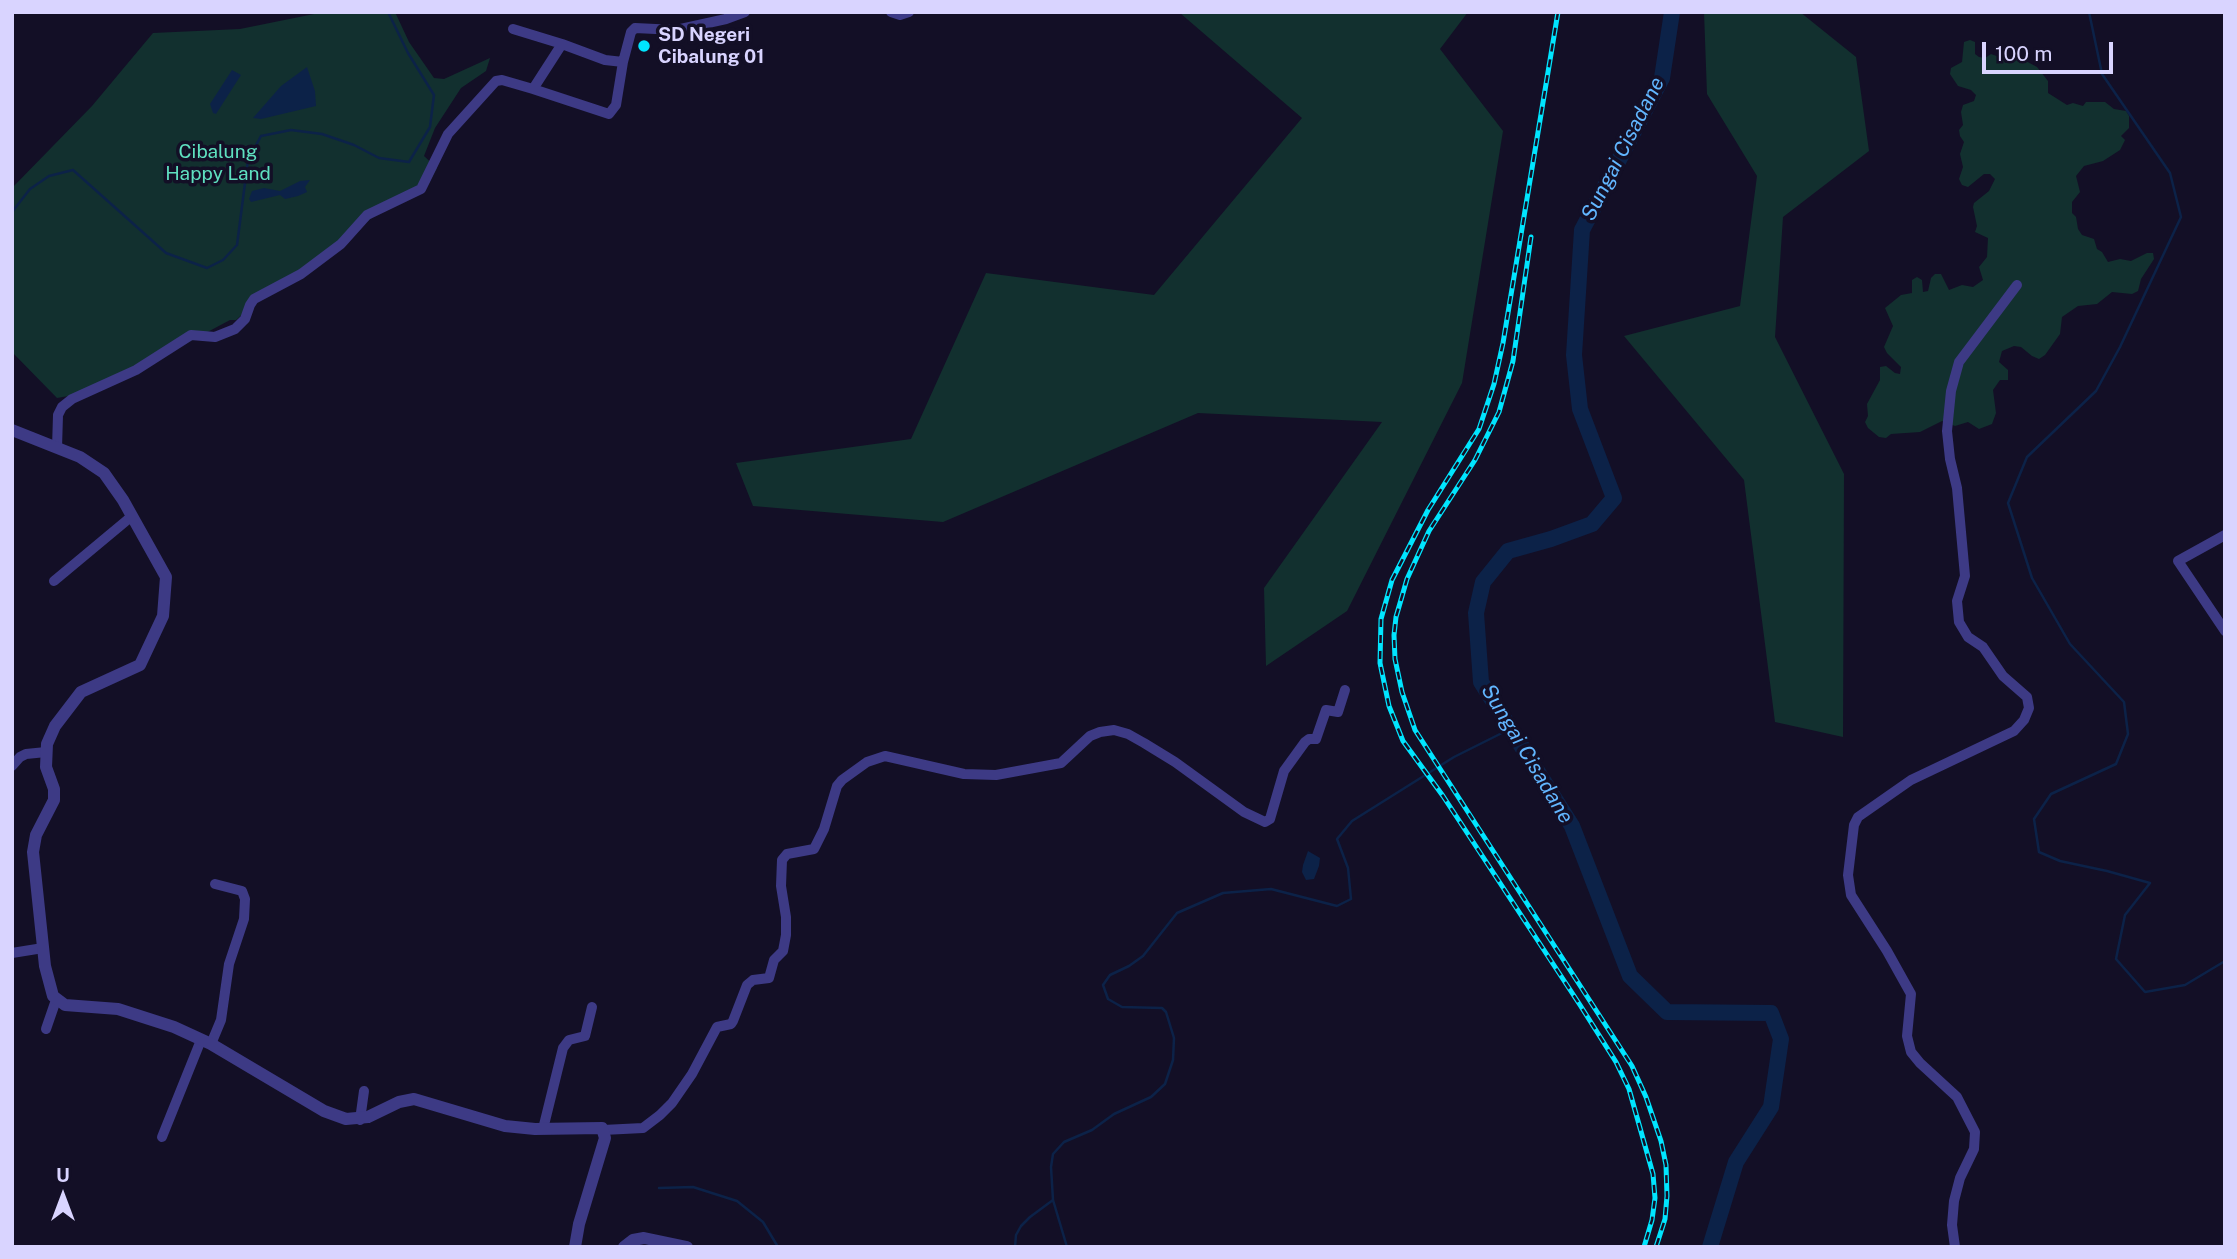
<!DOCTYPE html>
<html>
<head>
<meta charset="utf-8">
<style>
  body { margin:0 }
  #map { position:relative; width:2237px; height:1259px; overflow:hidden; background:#130f26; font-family:"Public Sans",sans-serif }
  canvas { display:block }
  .frame { position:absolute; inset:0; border:14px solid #d9d4ff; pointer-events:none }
  .north { position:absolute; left:28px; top:1161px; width:70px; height:70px; -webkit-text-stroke:5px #130f26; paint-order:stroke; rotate:0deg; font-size:19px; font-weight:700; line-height:28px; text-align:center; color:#d9d4ff }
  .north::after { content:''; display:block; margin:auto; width:24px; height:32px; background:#d9d4ff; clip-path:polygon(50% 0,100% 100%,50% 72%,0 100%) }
  .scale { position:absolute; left:1982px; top:42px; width:131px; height:32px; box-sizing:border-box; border:4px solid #d9d4ff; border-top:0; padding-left:9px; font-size:21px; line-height:24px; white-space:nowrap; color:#d9d4ff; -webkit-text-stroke:5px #130f26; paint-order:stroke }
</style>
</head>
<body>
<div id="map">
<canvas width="2237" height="1259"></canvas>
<div class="frame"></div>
<div class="north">U</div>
<div class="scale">100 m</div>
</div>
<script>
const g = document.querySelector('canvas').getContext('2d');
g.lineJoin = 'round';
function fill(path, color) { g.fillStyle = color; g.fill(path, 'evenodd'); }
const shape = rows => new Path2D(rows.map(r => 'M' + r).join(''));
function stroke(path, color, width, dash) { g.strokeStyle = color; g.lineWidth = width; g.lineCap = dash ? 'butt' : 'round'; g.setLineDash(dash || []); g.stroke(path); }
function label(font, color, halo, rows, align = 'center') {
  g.font = font + ' "Public Sans",sans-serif'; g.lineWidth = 7; g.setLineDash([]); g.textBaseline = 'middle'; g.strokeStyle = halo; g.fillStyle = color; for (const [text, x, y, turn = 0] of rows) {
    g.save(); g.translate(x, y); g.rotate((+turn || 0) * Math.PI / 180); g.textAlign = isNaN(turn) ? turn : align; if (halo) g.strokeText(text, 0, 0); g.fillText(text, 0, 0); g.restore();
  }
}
fill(shape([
  [324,12,395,12,409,42,434,78,444,79,490,58,486,71,461,88,435,128,424,156,437,168,428,185,386,208,265,294,236,320,230,320,157,359,80,394,57,398,12,352,12,188,92,106,153,33,240,29],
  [1185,12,1468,12,1440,49,1503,131,1462,383,1347,611,1266,666,1264,588,1382,422,1198,413,943,522,753,506,736,463,911,439,986,273,1154,295,1302,118,1180,13],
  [1704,12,1800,12,1856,57,1869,151,1783,217,1775,337,1844,474,1843,737,1775,722,1744,480,1624,336,1740,306,1757,176,1707,94],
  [1970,40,1975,42,1975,54,1979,57,1985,58,1991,54,2002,58,2005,63,2015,58,2022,59,2037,67,2048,81,2048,93,2067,105,2073,103,2083,106,2086,102,2105,102,2114,109,2126,111,2129,116,2129,128,2121,136,2125,140,2120,150,2103,161,2084,166,2076,176,2080,192,2072,202,2072,213,2076,217,2078,229,2082,235,2094,239,2097,249,2102,252,2108,262,2120,259,2131,261,2147,253,2153,253,2154,259,2141,279,2138,291,2132,294,2112,292,2097,304,2078,306,2062,317,2060,334,2045,355,2039,359,2032,356,2021,347,2014,346,2002,351,1999,362,2008,370,2008,380,2000,380,1993,390,1996,413,1992,424,1979,429,1968,422,1955,426,1942,421,1920,432,1891,434,1886,438,1879,437,1868,428,1865,422,1868,416,1867,404,1880,380,1880,367,1886,366,1895,373,1900,374,1901,367,1887,353,1884,347,1893,326,1885,308,1901,295,1912,293,1912,280,1917,277,1922,280,1923,292,1928,291,1931,278,1935,274,1941,274,1949,290,1962,285,1973,287,1983,280,1979,267,1987,257,1988,238,1975,232,1977,226,1973,207,1974,203,1989,191,1995,179,1990,174,1984,174,1968,187,1962,185,1959,179,1963,167,1960,154,1964,142,1960,136,1959,130,1963,125,1961,112,1963,105,1974,101,1976,95,1971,90,1958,86,1950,74,1951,68,1962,62,1964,42]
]), '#12302f');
fill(shape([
  [307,67,315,91,316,106,261,119,253,118,281,86],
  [232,70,241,75,216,114,213,113,210,104],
  [310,180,305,187,307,192,298,196,285,199,280,195,251,202,249,199,252,191,264,188,280,191,300,181],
  [1308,851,1320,858,1319,866,1314,879,1306,880,1302,872,1303,865]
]), '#0c2248');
stroke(shape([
  [2089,12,2102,74,2170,173,2181,217,2120,347,2096,391,2027,457,2008,503,2032,578,2070,644,2124,702,2128,734,2116,764,2051,794,2034,819,2039,852,2060,861,2107,871,2150,883,2125,915,2116,959,2145,992,2185,985,2225,961],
  [12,212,30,189,49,176,73,170,166,253,207,268,223,260,237,245,248,160,261,136,291,130,322,134,354,145,379,158,409,162,430,127,434,95,408,53,388,12],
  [659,1188,693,1187,737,1201,763,1222,778,1247],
  [1015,1247,1016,1235,1021,1226,1030,1217,1053,1200],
  [1067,1247,1053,1200,1051,1167,1053,1154,1064,1142,1092,1130,1114,1114,1151,1097,1165,1084,1173,1060,1174,1038,1166,1012,1162,1008,1122,1007,1108,999,1103,985,1110,975,1129,966,1143,956,1177,913,1223,893,1271,889,1337,906,1351,899,1348,868,1337,839,1352,821,1454,757,1510,729]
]), '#0c2248', 2.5);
stroke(shape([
  [1672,12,1662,78,1582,230,1574,355,1580,409,1614,498,1592,524,1551,539,1508,551,1483,582,1476,613,1481,682,1572,826,1630,976,1667,1012,1771,1013,1781,1039,1771,1107,1736,1162,1710,1247]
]), '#0c2248', 16);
stroke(shape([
  [891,12,900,15,909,12],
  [513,29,562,44],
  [533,89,609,114,616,105,623,62],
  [57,448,58,415,62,407,72,399,136,370,191,335,215,337,235,329,245,319,250,305,254,299,301,274,341,244,367,215,421,189,448,134,496,81,502,80,533,89,562,44,605,60,623,62,631,32,635,28,676,30,726,19,745,12],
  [2225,535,2178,561,2225,631],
  [54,581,132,516],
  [12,766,20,757,26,754,46,752],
  [12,953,43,948],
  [46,1029,56,1000],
  [211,1044,221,1020,229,964,244,919,245,899,242,891,215,884],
  [360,1120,364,1091],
  [543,1129,563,1048,569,1040,585,1036,592,1007],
  [603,1130,643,1128,660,1115,672,1103,692,1074,717,1027,731,1024,733,1021,747,985,753,980,769,978,774,960,783,951,786,935,786,917,781,886,782,860,787,854,814,849,824,829,837,786,842,780,867,762,885,756,964,774,996,775,1061,763,1090,736,1100,732,1114,730,1128,734,1144,743,1175,762,1244,812,1265,822,1270,819,1284,771,1305,742,1309,739,1316,739,1326,710,1338,712,1345,690],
  [162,1137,201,1040],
  [1955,1247,1952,1225,1954,1201,1960,1178,1974,1149,1975,1132,1957,1097,1920,1063,1911,1052,1907,1036,1911,994,1887,951,1851,895,1848,875,1854,825,1858,817,1911,780,2014,731,2024,720,2029,708,2027,697,2003,676,1983,647,1968,637,1959,622,1957,601,1965,576,1957,488,1950,459,1947,431,1951,391,1959,362,2017,285]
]), '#3d3a85', 10);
stroke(shape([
  [12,430,80,457,104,473,123,500,166,577,163,616,140,665,81,692,55,726,47,744,46,767,54,789,54,800,36,835,33,852,45,966,53,996,65,1005,118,1009,174,1027,211,1044,324,1111,346,1119,368,1117,399,1102,414,1099,505,1126,535,1129,602,1128,605,1138,579,1224,575,1247],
  [624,1247,633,1240,644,1238,687,1247]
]), '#3d3a85', 12);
const rail = shape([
  [1558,12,1503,343,1494,384,1479,429,1428,510,1392,580,1381,619,1380,663,1389,706,1403,741,1443,796,1580,1005,1616,1062,1629,1089,1653,1174,1655,1198,1652,1220,1644,1247],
  [1531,237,1513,361,1499,412,1475,460,1429,531,1407,579,1396,617,1394,635,1395,659,1402,692,1415,730,1632,1066,1646,1097,1661,1141,1666,1165,1667,1196,1665,1219,1656,1247]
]);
stroke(rail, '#00e5ff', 5);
stroke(rail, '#130f26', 2.5, [8]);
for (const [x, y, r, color] of [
  [644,46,7,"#00e5ff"]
]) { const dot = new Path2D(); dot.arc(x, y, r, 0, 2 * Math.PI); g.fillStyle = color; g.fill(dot); stroke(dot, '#130f26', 2.5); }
label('bold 19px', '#d9d4ff', '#130f26', [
  ["SD Negeri",658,35],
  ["Cibalung 01",658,57]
], 'left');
label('19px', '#5fe0c0', '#130f26', [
  ["Cibalung",218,152],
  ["Happy Land",218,174]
]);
label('italic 21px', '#62b6ff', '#130f26', [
  ["Sungai Cisadane",1623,149,-63],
  ["Sungai Cisadane",1527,754,59]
]);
</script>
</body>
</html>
